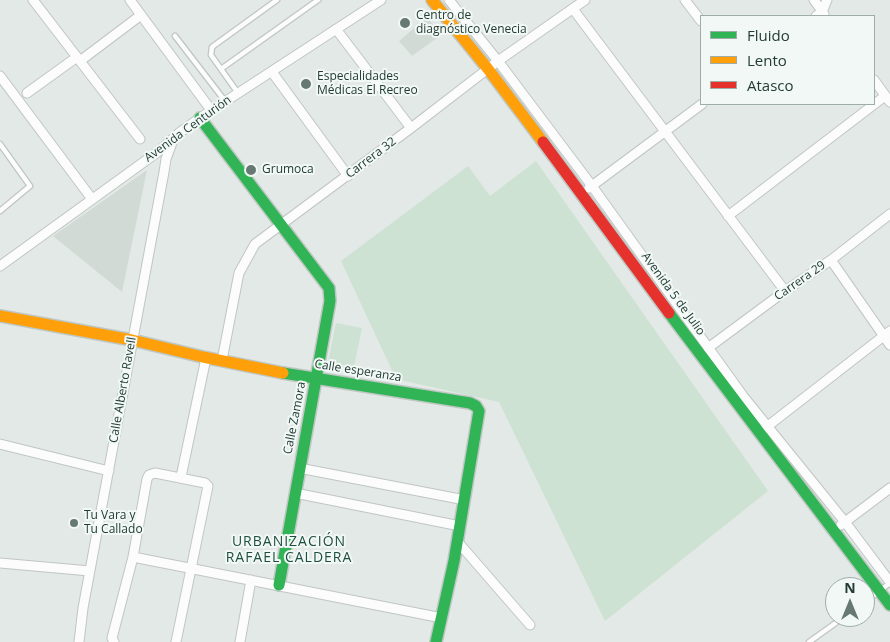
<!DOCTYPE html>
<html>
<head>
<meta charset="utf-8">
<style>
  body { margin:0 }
  #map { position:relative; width:890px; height:642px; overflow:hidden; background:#e3e9e6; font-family:"Open Sans",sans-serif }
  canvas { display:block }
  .legend { position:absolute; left:700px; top:15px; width:175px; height:90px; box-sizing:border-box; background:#f2f8f5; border:1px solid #9fada8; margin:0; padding:6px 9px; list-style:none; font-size:15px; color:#223c34 }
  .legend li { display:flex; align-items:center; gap:10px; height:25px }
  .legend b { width:25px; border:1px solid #9fada8 }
  .north { position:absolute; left:825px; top:577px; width:50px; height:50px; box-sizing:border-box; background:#f2f8f5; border:1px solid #9fada8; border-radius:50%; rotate:0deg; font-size:14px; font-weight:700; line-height:20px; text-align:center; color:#223c34 }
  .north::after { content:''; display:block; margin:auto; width:18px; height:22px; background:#667972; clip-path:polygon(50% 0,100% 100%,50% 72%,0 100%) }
</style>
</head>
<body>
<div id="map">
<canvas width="890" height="642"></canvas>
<ul class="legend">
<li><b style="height:6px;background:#30b455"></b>Fluido</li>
<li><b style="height:6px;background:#ff9f0a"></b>Lento</li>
<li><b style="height:6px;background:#e5322d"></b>Atasco</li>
</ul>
<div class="north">N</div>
</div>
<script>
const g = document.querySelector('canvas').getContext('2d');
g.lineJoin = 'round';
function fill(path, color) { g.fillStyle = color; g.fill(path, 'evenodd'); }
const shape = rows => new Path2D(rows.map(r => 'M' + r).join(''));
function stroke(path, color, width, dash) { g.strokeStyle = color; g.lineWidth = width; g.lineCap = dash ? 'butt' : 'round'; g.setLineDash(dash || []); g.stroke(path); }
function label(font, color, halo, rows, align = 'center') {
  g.font = font + ' "Open Sans",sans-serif'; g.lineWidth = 4; g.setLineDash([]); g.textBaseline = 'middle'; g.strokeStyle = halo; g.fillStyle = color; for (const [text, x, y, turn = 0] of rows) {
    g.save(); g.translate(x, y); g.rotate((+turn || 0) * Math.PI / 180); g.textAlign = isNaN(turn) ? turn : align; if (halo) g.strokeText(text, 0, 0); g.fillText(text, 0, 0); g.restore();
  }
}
fill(shape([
  [427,17,441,35,412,56,399,41],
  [147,170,122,292,53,236]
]), '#d2dad6');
fill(shape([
  [536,161,768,491,605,621,499,402,396,379,341,261,468,166,490,196],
  [336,323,362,328,354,367,328,362]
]), '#cde2d3');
const lane = shape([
  [175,36,225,101],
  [221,69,318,0],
  [238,93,211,55,212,47,277,0],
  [0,144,30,186,0,211],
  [865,602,890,583],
  [809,642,844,617]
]);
const street = shape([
  [33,0,140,139],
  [130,0,211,110],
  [449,0,498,61,592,186,743,396,845,522,890,582],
  [685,0,701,21],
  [814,0,824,14],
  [573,9,785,291],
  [816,16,822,12,827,0],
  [336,29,411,128],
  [80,61,141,15],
  [272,72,348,176],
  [0,76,92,199],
  [874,80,890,102],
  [27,93,77,57],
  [589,188,702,104],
  [728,216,885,96],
  [831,260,890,345],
  [0,266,159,151,179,133,200,118,381,0],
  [708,348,785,291,831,260,890,214],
  [222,360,239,273,255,244,411,128,498,61,585,0],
  [764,429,890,331],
  [0,444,109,471],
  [299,468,465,500],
  [181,477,206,358],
  [295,493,460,526],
  [841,525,890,488],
  [457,541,530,625],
  [133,557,442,618],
  [0,563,90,571],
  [79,642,83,608,164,172,166,159,173,140],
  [114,642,112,638,133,557,147,479,149,475,155,473,205,483,208,486,176,642],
  [240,642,251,580]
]);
const fast = shape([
  [200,118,329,288,330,301,279,585],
  [669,313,890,605],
  [283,373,470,403,476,406,479,411,454,561,436,642]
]);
const slow = shape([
  [432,0,488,69,543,142],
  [0,316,132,340,203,357,283,373]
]);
const jam = shape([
  [543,142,669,313]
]);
stroke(lane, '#c0c6c3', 7);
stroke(street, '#c0c6c3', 11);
stroke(fast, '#bfc7c3', 14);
stroke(slow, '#bfc7c3', 14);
stroke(jam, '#bfc7c3', 14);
stroke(lane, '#fbfcfb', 4.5);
stroke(street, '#fbfcfb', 9);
stroke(fast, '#30b455', 11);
stroke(slow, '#ff9f0a', 11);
stroke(jam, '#e5322d', 11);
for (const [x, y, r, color] of [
  [405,23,6,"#667972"],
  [306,84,6,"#667972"],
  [251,170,6,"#667972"],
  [74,523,5,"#667972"]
]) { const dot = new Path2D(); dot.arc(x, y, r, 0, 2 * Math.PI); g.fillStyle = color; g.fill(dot); stroke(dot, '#f2f8f5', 2); }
label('12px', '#223c34', '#f2f8f5', [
  ["Centro de",416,16],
  ["diagnóstico Venecia",416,30],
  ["Especialidades",317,77],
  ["Médicas El Recreo",317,91],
  ["Grumoca",262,170],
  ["Tu Vara y",84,516],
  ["Tu Callado",84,530]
], 'left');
label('12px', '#223c34', '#f2f8f5', [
  ["Avenida Centurión",188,129,-36],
  ["Carrera 32",371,158,-37],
  ["Carrera 29",800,281,-35],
  ["Avenida 5 de Julio",673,294,54],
  ["Calle esperanza",358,371,9],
  ["Calle Alberto Ravell",123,390,-80],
  ["Calle Zamora",295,418,-79]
]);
g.letterSpacing = '1px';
label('14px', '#1e4e40', '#f2f8f5', [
  ["URBANIZACIÓN",289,542],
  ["RAFAEL CALDERA",289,558]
]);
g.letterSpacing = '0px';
</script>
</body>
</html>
